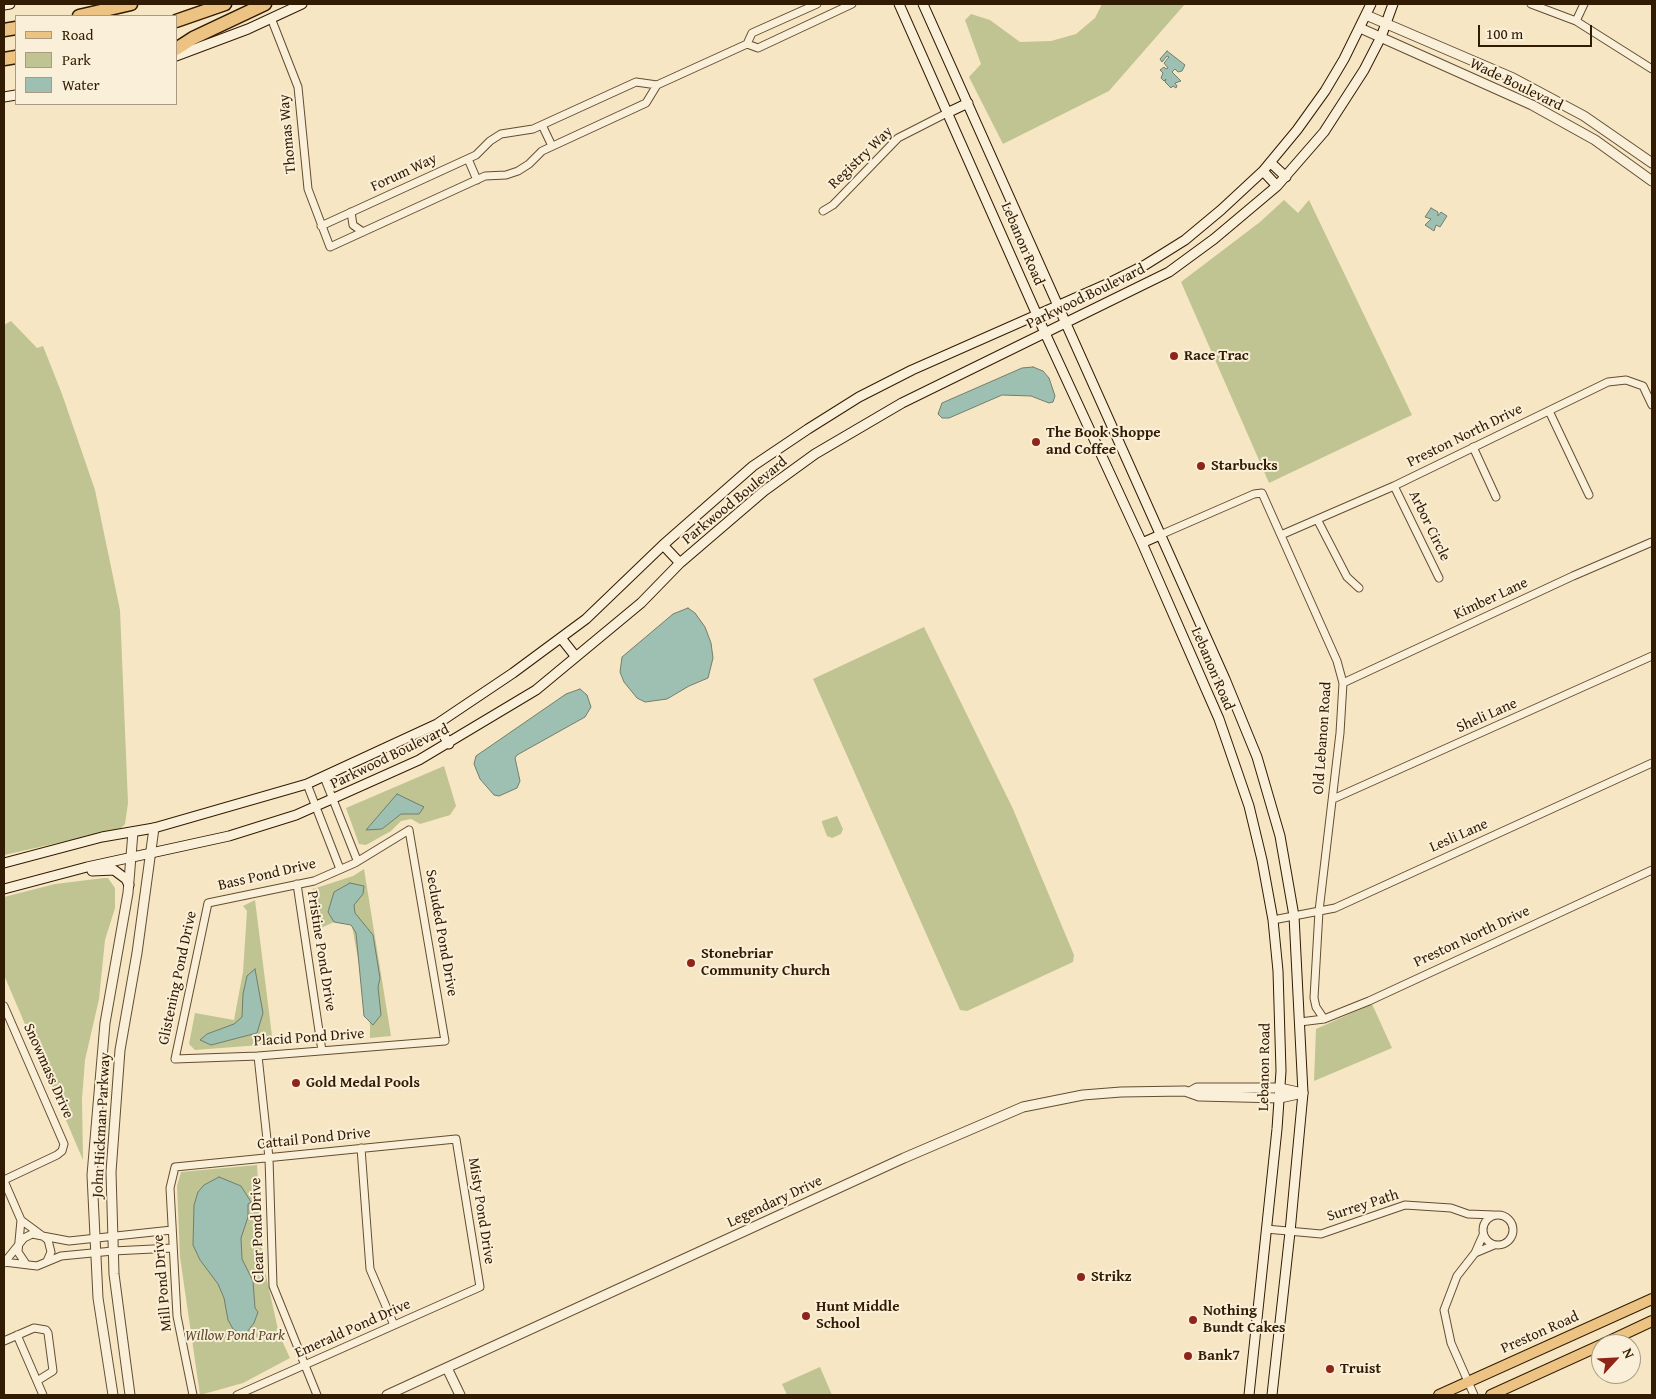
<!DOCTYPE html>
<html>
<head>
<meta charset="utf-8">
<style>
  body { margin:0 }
  #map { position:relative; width:1656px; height:1399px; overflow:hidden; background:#f7e6c3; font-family:"Gentium Book Plus",serif }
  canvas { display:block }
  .frame { position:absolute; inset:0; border:5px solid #311b02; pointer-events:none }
  .legend { position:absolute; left:15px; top:15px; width:162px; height:90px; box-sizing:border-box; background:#faefd8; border:1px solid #aa9a82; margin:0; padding:6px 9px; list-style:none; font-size:15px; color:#311b02 }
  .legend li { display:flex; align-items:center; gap:10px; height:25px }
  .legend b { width:25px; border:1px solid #aa9a82 }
  .north { position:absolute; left:1591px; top:1334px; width:50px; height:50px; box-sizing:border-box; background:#faefd8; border:1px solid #aa9a82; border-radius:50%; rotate:65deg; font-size:14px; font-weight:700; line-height:20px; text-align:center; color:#311b02 }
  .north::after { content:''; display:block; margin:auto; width:18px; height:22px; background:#8f2418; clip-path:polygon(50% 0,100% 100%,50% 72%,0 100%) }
  .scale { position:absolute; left:1478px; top:25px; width:114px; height:22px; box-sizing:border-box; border:2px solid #311b02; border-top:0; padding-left:6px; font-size:15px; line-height:18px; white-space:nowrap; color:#311b02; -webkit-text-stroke:4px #faefd8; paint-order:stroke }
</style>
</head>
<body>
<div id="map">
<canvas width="1656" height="1399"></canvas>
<div class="frame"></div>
<ul class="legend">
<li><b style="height:6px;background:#ecc382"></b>Road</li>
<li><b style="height:14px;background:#bfc492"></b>Park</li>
<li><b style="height:14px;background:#9dc0b2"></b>Water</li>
</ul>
<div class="north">N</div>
<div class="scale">100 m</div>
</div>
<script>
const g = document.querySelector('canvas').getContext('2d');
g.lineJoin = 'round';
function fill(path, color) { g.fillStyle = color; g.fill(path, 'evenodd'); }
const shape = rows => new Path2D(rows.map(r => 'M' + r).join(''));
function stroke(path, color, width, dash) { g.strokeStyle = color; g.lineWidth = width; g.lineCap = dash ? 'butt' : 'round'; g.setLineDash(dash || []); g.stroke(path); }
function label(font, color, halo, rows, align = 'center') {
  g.font = font + ' "Gentium Book Plus",serif'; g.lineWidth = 4; g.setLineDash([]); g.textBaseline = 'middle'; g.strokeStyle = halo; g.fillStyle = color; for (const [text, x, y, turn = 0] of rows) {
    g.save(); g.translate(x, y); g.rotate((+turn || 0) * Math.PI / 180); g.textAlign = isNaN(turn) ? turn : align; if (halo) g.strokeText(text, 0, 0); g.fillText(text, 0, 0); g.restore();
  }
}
fill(shape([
  [1102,4,1185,4,1109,91,1003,144,969,77,981,64,965,20,971,14,990,20,1020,42,1051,41,1076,34,1095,18],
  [1284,200,1298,213,1309,200,1412,415,1269,483,1181,282,1260,222],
  [11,321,37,348,43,346,62,394,95,490,120,610,128,803,125,824,120,829,4,855,4,325],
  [924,627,1013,809,1074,955,1073,962,967,1011,960,1010,813,679],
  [444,766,456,806,450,815,420,824,411,819,401,821,391,831,366,845,359,844,346,808],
  [837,816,843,829,841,834,832,838,827,836,822,823,822,821],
  [364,869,391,1036,370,1038,370,1025,350,915,314,931,309,894,313,889,353,876],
  [104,878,108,878,115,888,115,908,105,940,99,999,85,1060,82,1099,83,1160,4,975,4,897,55,884],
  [255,900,273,1044,195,1050,189,1044,195,1013,234,1020,243,972,247,911,243,906],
  [1372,1004,1392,1048,1314,1081,1316,1029],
  [257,1165,263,1262,279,1334,290,1358,243,1383,200,1395,180,1257,177,1186,181,1172],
  [820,1367,832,1395,787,1395,782,1384]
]), '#bfc492');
const water = shape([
  [1167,51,1185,65,1182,71,1178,72,1175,69,1172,72,1181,81,1175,83,1177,86,1176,88,1173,86,1171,88,1165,82,1166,79,1164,81,1161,78,1163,73,1160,70,1164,67,1166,69,1168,68,1164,63,1169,57,1167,56,1162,62,1160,59,1167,51],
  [1431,208,1438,212,1438,216,1441,212,1447,216,1440,227,1436,225,1434,231,1425,225,1431,219,1425,217,1431,208],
  [1033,367,1043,371,1049,378,1055,396,1053,402,1049,403,1031,396,1002,395,949,418,942,418,938,414,942,403,1022,368,1033,367],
  [688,608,695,613,705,627,711,643,713,658,708,678,689,686,667,699,645,702,637,698,624,682,620,672,622,657,673,614,688,608],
  [580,689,587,695,591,707,585,717,517,755,515,758,520,781,517,788,499,796,494,795,480,779,474,764,476,756,566,694,580,689],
  [397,794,424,807,419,814,401,814,382,829,366,830,397,794],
  [350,883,364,886,363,894,354,905,355,913,373,935,380,978,378,987,381,1015,373,1025,364,1016,356,933,351,925,334,922,328,912,334,892,350,883],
  [255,969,263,1013,257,1033,211,1045,200,1040,207,1034,234,1024,242,1017,243,994,247,976,255,969],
  [219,1177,241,1186,251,1202,248,1204,248,1217,241,1238,242,1259,253,1281,255,1308,258,1312,254,1323,244,1336,233,1329,228,1320,224,1298,218,1284,200,1260,193,1245,194,1205,198,1192,204,1185,219,1177]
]);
fill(water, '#9dc0b2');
stroke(water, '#727e6c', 1);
const minor = shape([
  [817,4,752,33,747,44,758,48,852,4],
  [1531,4,1576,21,1652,69],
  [271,18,298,87,308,189,330,247,485,176,506,175,518,171,529,164,542,151,646,103,657,85],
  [1576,21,1584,4],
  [542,125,552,146],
  [468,159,477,180],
  [823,211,833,205,898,138,947,113],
  [351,212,353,225,363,232],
  [321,226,476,155,490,141,501,134,533,129,636,82,657,85,747,44],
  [1549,411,1589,495],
  [1473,447,1496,497],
  [1394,486,1439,578],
  [1318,521,1347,577,1359,588],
  [1160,535,1254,494,1262,493,1337,661,1343,683,1340,733,1319,911,1314,998,1316,1007,1324,1019],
  [1281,535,1394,486,1608,382,1626,380,1643,386,1652,405],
  [1343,683,1573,576,1652,542],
  [324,777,357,860],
  [307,784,340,869],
  [1333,799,1652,656],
  [409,830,445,1041,258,1056,175,1059,208,903,314,881,355,863,409,830],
  [297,884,322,1051],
  [1273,920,1335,908,1652,763],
  [4,1006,64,1144,62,1151,57,1155,4,1180],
  [1300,1022,1324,1019,1369,1001,1652,870],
  [258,1056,269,1158,273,1286,317,1395],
  [361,1148,370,1269,394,1325],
  [4,1181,21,1220,18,1252,26,1264],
  '1483 1230a15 15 0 1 1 30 0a15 15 0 1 1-30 0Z',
  [21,1220,48,1240,51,1252,47,1261],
  [1266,1229,1321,1234,1405,1205,1451,1208,1468,1214,1494,1215],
  [1475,1253,1494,1245],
  [4,1262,37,1266,61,1256,113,1251,173,1248],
  [4,1263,24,1238,32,1234,69,1241,172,1230],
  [17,1335,43,1395],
  [4,1341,34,1328,46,1330,48,1333,53,1371,37,1381],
  [193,1395,177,1316,170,1188,175,1167,456,1139,480,1287,237,1395],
  [1474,1395,1451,1343,1444,1310,1457,1276,1475,1253,1483,1235]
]);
const tertiary = shape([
  [1366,15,1513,78,1584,116,1652,163],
  [1360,28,1532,105,1595,140,1652,181],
  [1190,1092,1197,1088,1280,1088,1298,1092],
  [447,1368,460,1395],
  [113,1395,98,1298,92,1175,105,1023,128,893,133,832],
  [130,1395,114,1274,111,1172,120,1050,137,953,154,828],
  [387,1395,904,1158,1023,1107,1083,1095,1121,1092,1185,1091,1199,1096,1280,1098,1303,1093]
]);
const secondary = shape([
  [899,4,1045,333,1142,543,1219,719,1249,806,1262,860,1273,920,1278,971,1281,1071,1277,1129,1249,1395],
  [923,4,1225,679,1257,757,1280,836,1294,916,1303,1093,1290,1232,1272,1395],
  [4,5,10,4],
  [176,56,248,29,302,4],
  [4,97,16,95],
  [947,113,968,103],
  [1271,163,1286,177],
  [1263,171,1277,186],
  [1142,543,1160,535],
  [663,545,680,563],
  [561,638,576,657],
  [437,724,449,744],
  [4,863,102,837,154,828,307,784,437,724,513,673,586,619,663,545,753,466,808,429,859,397,912,370,1109,283,1145,265,1185,240,1221,210,1263,171,1297,130,1325,91,1344,59,1371,4],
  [92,871,114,870,126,879,129,885],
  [4,889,87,867,229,836,296,815,419,760,536,690,641,603,680,563,764,491,815,454,902,403,1169,272,1214,239,1277,186,1324,132,1364,70,1381,37,1393,4]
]);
const primary = shape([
  [1603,1344,1652,1321],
  [1439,1395,1652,1299],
  [1491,1395,1601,1345]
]);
const motorway = shape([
  [79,16,131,4],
  [176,21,225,4],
  [4,30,16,28],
  [176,49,193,38,265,4],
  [4,59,16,57]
]);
stroke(minor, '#624e32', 9);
stroke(tertiary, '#624e32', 11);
stroke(secondary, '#311b02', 11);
stroke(primary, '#311b02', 12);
stroke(motorway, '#311b02', 15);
stroke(minor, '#faefd8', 7);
stroke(tertiary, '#faefd8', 9);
stroke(secondary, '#faefd8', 9);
stroke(primary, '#ecc382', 10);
stroke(motorway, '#ecc382', 12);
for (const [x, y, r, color] of [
  [1174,356,5,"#8f2418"],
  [1036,442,5,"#8f2418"],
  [1201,466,5,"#8f2418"],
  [691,963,5,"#8f2418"],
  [296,1083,5,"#8f2418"],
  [1081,1277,5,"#8f2418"],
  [806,1316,5,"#8f2418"],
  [1193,1320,5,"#8f2418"],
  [1188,1356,5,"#8f2418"],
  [1330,1369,5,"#8f2418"]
]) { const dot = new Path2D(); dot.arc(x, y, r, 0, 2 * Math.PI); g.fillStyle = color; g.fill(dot); stroke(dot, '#faefd8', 2); }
label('15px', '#311b02', '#faefd8', [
  ["Wade Boulevard",1516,85,26],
  ["Thomas Way",288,134,-95],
  ["Registry Way",861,158,-44],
  ["Forum Way",404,173,-25],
  ["Lebanon Road",1022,244,67],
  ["Parkwood Boulevard",1086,297,-26],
  ["Preston North Drive",1465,436,-26],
  ["Parkwood Boulevard",735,501,-39],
  ["Arbor Circle",1429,526,64],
  ["Kimber Lane",1491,599,-25],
  ["Lebanon Road",1212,669,67],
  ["Sheli Lane",1487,716,-24],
  ["Old Lebanon Road",1323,738,-86],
  ["Parkwood Boulevard",390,757,-26],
  ["Lesli Lane",1459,836,-24],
  ["Bass Pond Drive",267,875,-13],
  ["Secluded Pond Drive",441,933,80],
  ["Preston North Drive",1472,937,-25],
  ["Pristine Pond Drive",321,951,81],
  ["Glistening Pond Drive",178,978,-78],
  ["Placid Pond Drive",309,1038,-4],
  ["Lebanon Road",1265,1067,-89],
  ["Snowmass Drive",48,1071,66],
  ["John Hickman Parkway",102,1125,-87],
  ["Cattail Pond Drive",314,1139,-6],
  ["Legendary Drive",775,1202,-25],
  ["Surrey Path",1363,1206,-18],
  ["Misty Pond Drive",481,1211,81],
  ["Clear Pond Drive",258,1230,-92],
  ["Mill Pond Drive",163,1283,-95],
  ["Emerald Pond Drive",353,1329,-24],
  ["Preston Road",1540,1333,-24]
]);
label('bold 15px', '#311b02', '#faefd8', [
  ["Race Trac",1184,356],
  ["The Book Shoppe",1046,433],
  ["and Coffee",1046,450],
  ["Starbucks",1211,466],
  ["Stonebriar",701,954],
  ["Community Church",701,971],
  ["Gold Medal Pools",306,1083],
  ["Strikz",1091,1277],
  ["Hunt Middle",816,1307],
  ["School",816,1324],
  ["Nothing",1203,1311],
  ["Bundt Cakes",1203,1328],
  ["Bank7",1198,1356],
  ["Truist",1340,1369]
], 'left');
label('italic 15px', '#5c4e2d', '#faefd8', [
  ["Willow Pond Park",235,1336]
]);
</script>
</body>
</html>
